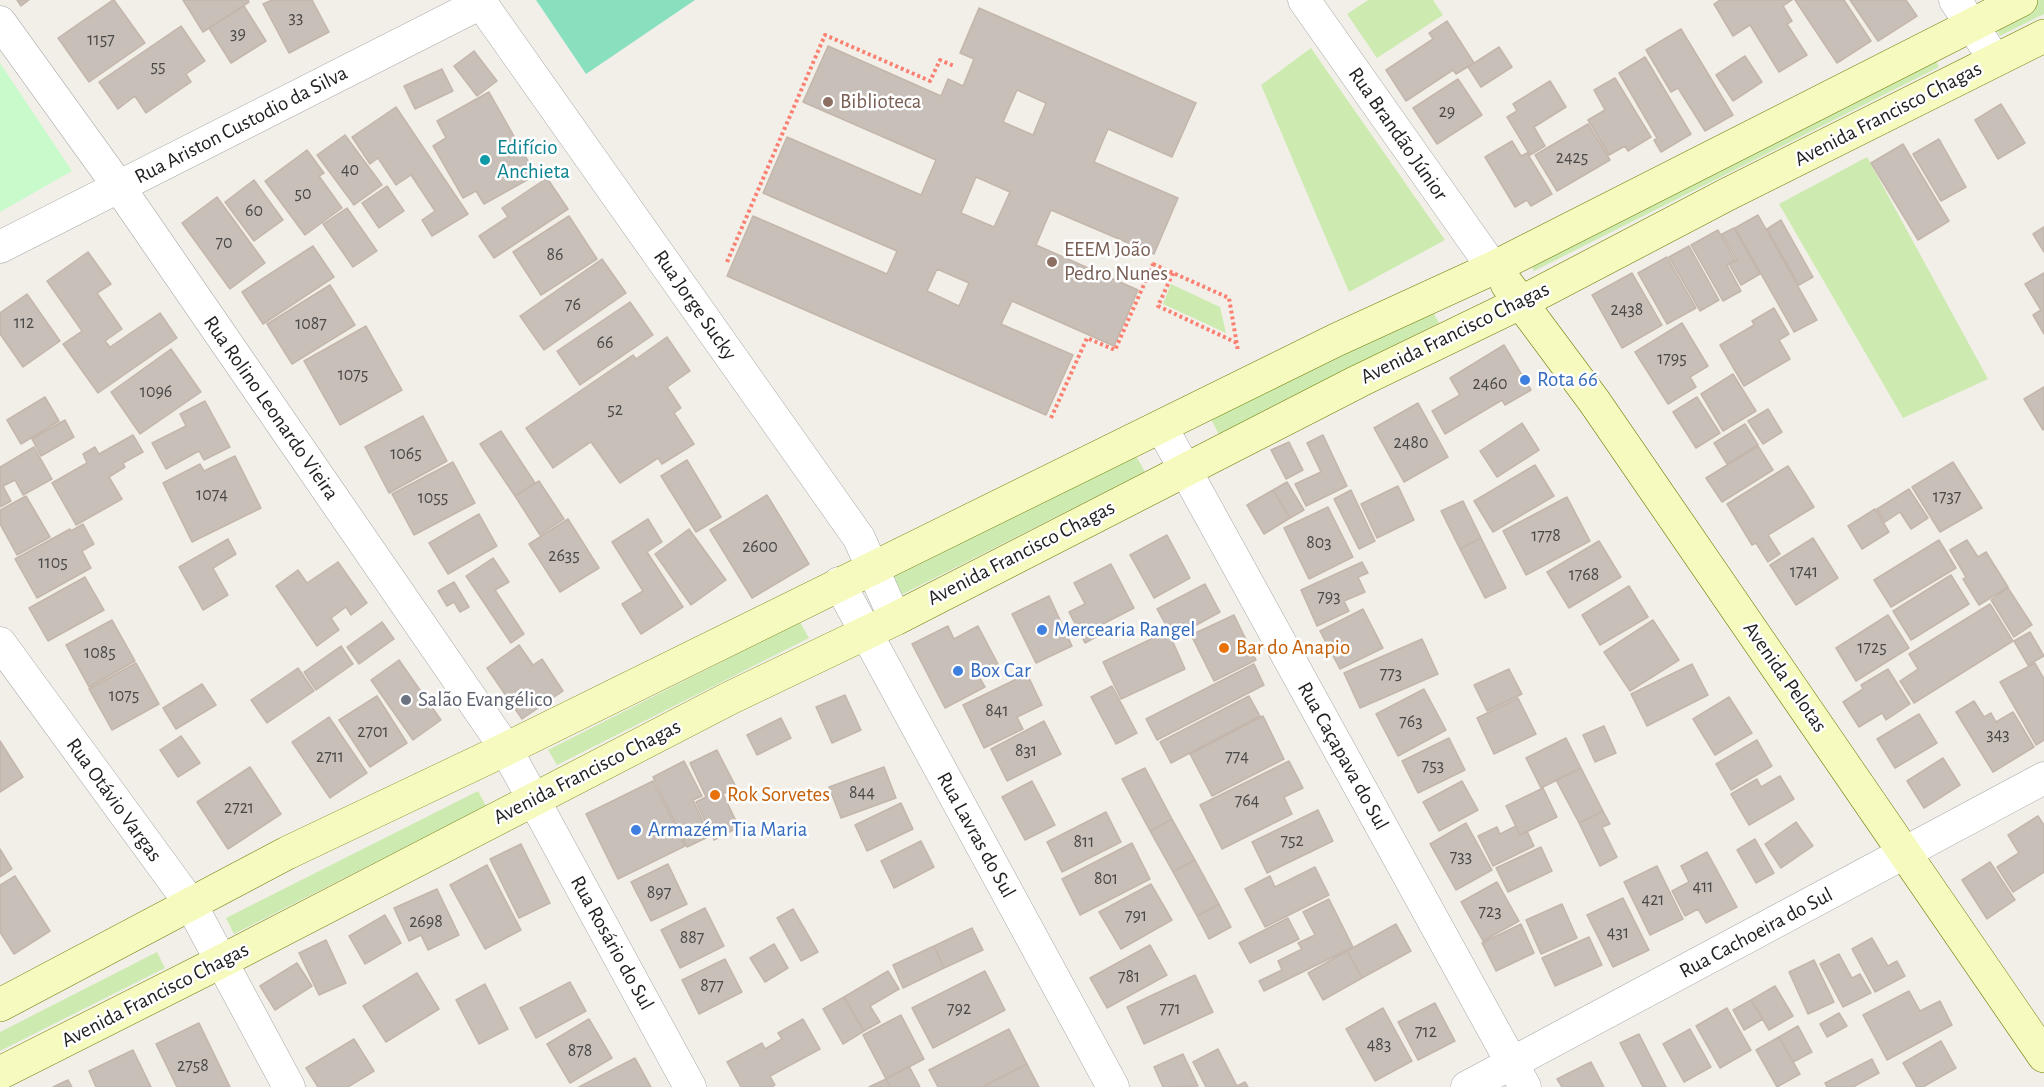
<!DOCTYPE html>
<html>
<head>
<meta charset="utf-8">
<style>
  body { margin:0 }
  canvas { display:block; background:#f2efe9 }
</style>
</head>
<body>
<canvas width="2044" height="1087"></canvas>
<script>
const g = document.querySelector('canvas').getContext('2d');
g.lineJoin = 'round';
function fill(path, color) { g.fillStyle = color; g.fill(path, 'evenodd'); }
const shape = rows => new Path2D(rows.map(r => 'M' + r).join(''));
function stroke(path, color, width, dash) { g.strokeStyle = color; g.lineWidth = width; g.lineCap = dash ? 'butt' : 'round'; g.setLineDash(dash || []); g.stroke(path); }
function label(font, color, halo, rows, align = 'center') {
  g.font = font + ' "Alegreya Sans",sans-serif'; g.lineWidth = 5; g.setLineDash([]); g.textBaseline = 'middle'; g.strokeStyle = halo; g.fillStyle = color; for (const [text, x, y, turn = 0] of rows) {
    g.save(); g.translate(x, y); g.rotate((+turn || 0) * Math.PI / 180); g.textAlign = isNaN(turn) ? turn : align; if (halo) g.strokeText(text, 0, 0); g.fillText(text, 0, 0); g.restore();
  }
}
fill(shape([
  [1368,0,1433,0,1443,15,1377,58,1347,14],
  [2033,0,2044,0,2044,14,2000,36,1992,21],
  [1311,48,1445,240,1349,292,1261,85],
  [1932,53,1939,67,1534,271,1527,257],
  [1867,157,1988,379,1903,418,1779,204],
  [1171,284,1220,307,1226,333,1163,304],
  [1430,306,1439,323,1219,435,1210,417],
  [1135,454,1145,472,893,599,884,581],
  [800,622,809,638,557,765,548,750],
  [478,791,486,806,234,934,226,918],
  [157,952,165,968,0,1051,0,1032]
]), '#cdebb0');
fill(shape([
  [0,63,72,171,0,212]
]), '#c8facc');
fill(shape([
  [536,0,695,0,586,74]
]), '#88e0be');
const building = shape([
  [17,0,29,0,21,6,17,0],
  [113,0,114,0,145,43,89,82,58,38,113,0],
  [183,0,248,0,249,2,203,32,183,0],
  [272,0,312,0,329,32,289,53,263,4,272,0],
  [1720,0,1792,0,1783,6,1792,21,1787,24,1807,55,1779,72,1750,25,1733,36,1714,4,1720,0],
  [1795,0,1844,0,1871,41,1837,63,1795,0],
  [1850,0,1906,0,1917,16,1878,41,1850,0],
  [244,6,266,41,231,63,209,28,244,6],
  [979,8,1196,103,1172,157,1108,129,1094,162,1178,198,1154,254,1051,210,1036,245,1138,290,1114,346,1012,301,1001,324,1073,355,1046,415,727,276,753,216,887,274,897,251,763,193,787,137,921,195,936,160,803,102,828,46,941,96,948,79,963,86,974,59,960,53,979,8],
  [1017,90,1046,103,1033,135,1003,122,1017,90],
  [976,177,1010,192,994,227,961,213,976,177],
  [937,269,969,283,959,306,927,291,937,269],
  [1447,21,1474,63,1456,74,1453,70,1406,101,1386,70,1433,39,1429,33,1447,21],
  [181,26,205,61,186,74,191,82,146,113,135,96,118,109,99,82,181,26],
  [1681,29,1733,115,1705,131,1678,88,1671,92,1646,50,1681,29],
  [1499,47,1512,67,1481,87,1468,67,1499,47],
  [474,51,497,81,477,96,454,66,474,51],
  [1745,56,1762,82,1733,101,1716,75,1745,56],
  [1645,57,1691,134,1661,152,1654,140,1657,138,1619,73,1645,57],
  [442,69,453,91,415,109,404,86,442,69],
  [1615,78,1651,137,1628,151,1625,146,1609,155,1588,120,1605,110,1594,90,1615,78],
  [1458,79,1482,115,1437,144,1413,108,1458,79],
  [1550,81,1566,107,1534,127,1545,146,1530,155,1507,117,1517,111,1513,104,1550,81],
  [489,92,536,175,484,204,476,191,463,198,433,146,446,138,437,121,489,92],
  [2001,104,2025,143,1998,159,1975,120,2001,104],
  [396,107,468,214,432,236,422,220,435,211,411,175,396,185,378,158,370,164,352,137,396,107],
  [1588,124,1610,160,1557,191,1535,155,1588,124],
  [345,135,382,185,354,205,317,155,345,135],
  [1939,139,1966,187,1941,201,1913,154,1939,139],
  [1512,141,1521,156,1527,153,1552,194,1531,206,1527,200,1515,207,1485,157,1512,141],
  [1903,144,1949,221,1918,240,1871,163,1903,144],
  [307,150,324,173,319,176,342,208,305,235,265,181,307,150],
  [547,178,568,209,494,258,479,236,508,217,502,208,547,178],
  [254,180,283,220,254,241,225,202,254,180],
  [387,186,404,211,379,228,362,203,387,186],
  [217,197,265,263,230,289,182,223,217,197],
  [347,208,377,251,353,267,323,224,347,208],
  [1758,215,1817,320,1794,332,1735,228,1758,215],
  [569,216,597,259,541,295,513,252,569,216],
  [1781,220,1813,277,1799,285,1767,229,1781,220],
  [2044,227,2044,252,2033,234,2044,227],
  [1734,228,1760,274,1741,285,1729,264,1737,260,1722,234,1734,228],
  [1718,230,1735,260,1727,265,1741,291,1723,301,1691,245,1718,230],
  [313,246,334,277,263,324,242,292,313,246],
  [1689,246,1719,300,1700,311,1669,257,1689,246],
  [88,252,111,284,97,293,122,329,105,341,110,347,160,313,177,338,98,393,63,344,82,331,47,281,88,252],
  [1667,257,1696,308,1667,324,1638,273,1667,257],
  [602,259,626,293,544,350,520,316,602,259],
  [1632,273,1662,325,1622,348,1592,295,1632,273],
  [2044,273,2044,334,2033,315,2041,310,2025,284,2044,273],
  [330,285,355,325,292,364,267,324,330,285],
  [27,294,60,341,23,367,0,334,0,313,27,294],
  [630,302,653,335,580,385,557,351,630,302],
  [1774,308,1789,334,1779,340,1790,359,1744,386,1720,345,1754,325,1752,321,1774,308],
  [1682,323,1708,366,1690,377,1696,387,1668,404,1635,352,1682,323],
  [366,326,402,390,340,425,304,361,366,326],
  [667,337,690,371,667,387,681,408,674,413,694,444,662,464,658,458,620,483,591,442,553,468,526,428,633,355,636,359,667,337],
  [1504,345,1531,390,1505,405,1502,400,1445,434,1432,411,1460,395,1450,378,1504,345],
  [171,349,201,392,140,434,111,392,171,349],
  [1733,374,1756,411,1723,431,1701,394,1733,374],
  [2044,387,2044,429,2043,430,2024,399,2044,387],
  [45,397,59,421,21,444,7,420,45,397],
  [1697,397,1720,433,1696,448,1673,412,1697,397],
  [205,401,230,447,204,460,199,451,166,469,152,443,186,426,180,414,205,401],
  [1418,403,1448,457,1404,482,1374,428,1418,403],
  [1768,409,1782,432,1763,444,1748,421,1768,409],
  [423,416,447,461,389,493,365,447,423,416],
  [65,420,74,437,41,456,32,439,65,420],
  [1522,423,1539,450,1497,477,1480,451,1522,423],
  [1745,424,1758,445,1727,464,1714,443,1745,424],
  [501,431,535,483,515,496,480,444,501,431],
  [133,435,143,452,123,463,125,467,109,477,122,499,76,525,52,483,87,463,83,454,95,447,99,454,133,435],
  [1323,435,1347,486,1306,506,1295,484,1321,472,1307,443,1323,435],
  [1289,442,1303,470,1286,479,1271,450,1289,442],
  [1758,446,1773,470,1722,502,1706,478,1758,446],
  [34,447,52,479,23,495,15,480,3,486,11,501,0,507,0,467,34,447],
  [235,456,261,508,192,542,163,483,200,464,204,471,235,456],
  [687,460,721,517,696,532,661,476,687,460],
  [453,462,475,503,414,535,392,494,453,462],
  [1953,462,1982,508,1940,532,1912,487,1953,462],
  [1535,465,1554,496,1493,532,1474,501,1535,465],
  [1788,466,1814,507,1768,535,1780,554,1768,562,1756,543,1752,545,1727,504,1788,466],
  [539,481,564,519,540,535,515,496,539,481],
  [1287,482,1304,510,1290,518,1273,490,1287,482],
  [1398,486,1414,520,1377,538,1361,504,1398,486],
  [1909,489,1928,518,1911,529,1900,512,1885,522,1877,509,1909,489],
  [1273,490,1290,518,1264,534,1247,505,1273,490],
  [1351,490,1375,541,1359,549,1334,499,1351,490],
  [767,495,809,564,752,598,710,530,767,495],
  [26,496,50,537,17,555,0,524,0,510,26,496],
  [1567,497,1590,541,1526,575,1503,531,1567,497],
  [1463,501,1481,538,1460,549,1441,511,1463,501],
  [1328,507,1353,557,1309,579,1284,528,1328,507],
  [1875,509,1889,532,1862,549,1848,526,1875,509],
  [479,514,497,546,448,574,429,543,479,514],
  [568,519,599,568,560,592,529,544,568,519],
  [648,519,662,542,647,552,683,607,641,634,622,604,643,591,612,542,648,519],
  [83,524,94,544,82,551,91,568,37,598,15,559,70,529,71,531,83,524],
  [689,529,726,580,691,605,655,554,689,529],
  [1167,535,1190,578,1154,598,1130,555,1167,535],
  [1481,538,1506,588,1485,598,1460,549,1481,538],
  [1813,538,1838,578,1796,605,1770,565,1813,538],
  [228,539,236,554,213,568,228,595,203,610,179,567,228,539],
  [1939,540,1956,568,1891,607,1874,580,1939,540],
  [1967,540,1978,557,1986,552,2008,587,1979,605,1963,579,1966,577,1950,550,1967,540],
  [1599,541,1621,577,1569,608,1547,572,1599,541],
  [493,558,509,582,495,590,524,634,511,643,466,576,493,558],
  [338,562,367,603,351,615,346,607,331,618,339,630,317,646,276,586,298,570,307,583,338,562],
  [1362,562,1368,573,1358,577,1365,592,1344,601,1349,611,1317,626,1301,590,1362,562],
  [1111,564,1134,608,1099,626,1103,633,1085,643,1069,612,1085,604,1074,583,1111,564],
  [1951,575,1969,604,1911,640,1893,611,1951,575],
  [85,577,104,610,48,641,29,608,85,577],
  [454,582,469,607,460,612,454,602,447,606,438,591,454,582],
  [1205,584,1220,612,1173,638,1157,609,1205,584],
  [1629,586,1648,617,1600,645,1582,615,1629,586],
  [2008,588,2032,625,2014,637,1991,600,2008,588],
  [1049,596,1072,646,1036,663,1012,614,1049,596],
  [1990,604,2013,641,1914,703,1900,681,1918,669,1909,654,1990,604],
  [1363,609,1383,648,1340,669,1320,631,1363,609],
  [1234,615,1256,660,1214,681,1191,635,1234,615],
  [1888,615,1909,648,1856,681,1836,648,1888,615],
  [112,620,135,661,89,687,66,645,112,620],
  [1653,620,1679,660,1630,691,1604,652,1653,620],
  [382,622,394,639,359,664,347,647,382,622],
  [948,626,954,639,978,626,999,666,979,677,985,687,945,708,912,644,948,626],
  [1168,631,1185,669,1121,699,1103,662,1168,631],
  [2030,632,2044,656,2028,665,2014,641,2030,632],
  [1422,639,1438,674,1360,708,1344,673,1422,639],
  [519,645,533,665,542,659,563,691,522,719,487,668,519,645],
  [341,646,353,664,316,690,304,672,341,646],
  [399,660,441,720,413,740,371,680,399,660],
  [136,663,159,704,112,730,89,689,136,663],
  [2035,663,2044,679,2044,740,2036,745,2000,682,2035,663],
  [1254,664,1264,685,1157,740,1146,719,1254,664],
  [1692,664,1708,695,1647,726,1631,694,1692,664],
  [298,668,314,691,267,723,251,700,298,668],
  [1509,669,1522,694,1487,711,1474,685,1509,669],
  [1888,669,1910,704,1886,720,1882,713,1859,727,1843,702,1863,689,1861,685,1888,669],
  [1027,674,1042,705,1017,717,1023,729,984,748,963,705,1027,674],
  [202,684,216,705,176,729,163,708,202,684],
  [1112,686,1137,733,1116,744,1091,697,1112,686],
  [1424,689,1446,730,1398,756,1376,714,1424,689],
  [845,695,861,730,832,743,816,707,845,695],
  [377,696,407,743,370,767,339,720,377,696],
  [1249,696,1260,716,1171,763,1160,742,1249,696],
  [1729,697,1752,733,1715,755,1693,719,1729,697],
  [1518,698,1536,734,1494,754,1477,718,1518,698],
  [1974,701,1984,717,1991,713,1996,722,2013,712,2034,747,1993,772,1956,712,1974,701],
  [1919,714,1937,743,1895,768,1877,739,1919,714],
  [1263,716,1284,759,1212,796,1190,754,1263,716],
  [329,717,367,773,330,798,292,742,329,717],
  [781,718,791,738,757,755,747,735,781,718],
  [1044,721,1061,754,1007,781,991,749,1044,721],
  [1604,726,1616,753,1595,762,1583,735,1604,726],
  [181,736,200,763,178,777,160,750,181,736],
  [1449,738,1465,770,1418,793,1402,761,1449,738],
  [1566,738,1581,768,1541,788,1526,758,1566,738],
  [1757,740,1772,766,1731,790,1716,764,1757,740],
  [0,741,23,777,0,792,0,741],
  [717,750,736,787,723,794,739,827,714,840,696,802,706,797,690,763,717,750],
  [1943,758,1960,785,1924,808,1907,781,1943,758],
  [684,761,702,796,693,800,710,836,687,847,653,777,684,761],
  [1289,761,1303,788,1284,797,1292,814,1222,849,1200,805,1289,761],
  [250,767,281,814,228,849,197,802,250,767],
  [884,767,896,798,841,818,829,787,884,767],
  [1145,768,1172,819,1150,831,1122,779,1145,768],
  [1581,768,1603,811,1579,823,1556,780,1581,768],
  [1780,776,1794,799,1749,825,1731,794,1757,779,1761,787,1780,776],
  [653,781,685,846,618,879,586,814,653,781],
  [1032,781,1055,825,1025,840,1002,797,1032,781],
  [1462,781,1478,810,1439,831,1423,802,1462,781],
  [1543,788,1557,817,1520,835,1506,806,1543,788],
  [901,803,913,829,867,851,855,825,901,803],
  [1318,810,1333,841,1267,873,1252,842,1318,810],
  [1603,811,1610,824,1602,827,1617,857,1600,866,1579,823,1603,811],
  [1106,812,1121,842,1062,872,1047,842,1106,812],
  [2038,816,2044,825,2044,872,2013,892,1997,867,2019,853,2008,835,2038,816],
  [1172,819,1195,860,1173,872,1150,831,1172,819],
  [1796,822,1813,846,1781,868,1765,844,1796,822],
  [1466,823,1492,870,1456,890,1430,844,1466,823],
  [1516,826,1520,835,1527,831,1534,846,1493,866,1478,836,1497,827,1500,834,1516,826],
  [1755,839,1774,873,1756,883,1737,850,1755,839],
  [921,841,934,867,894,888,881,861,921,841],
  [1132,843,1150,879,1080,915,1062,879,1132,843],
  [521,844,550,903,519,918,490,859,521,844],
  [1541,847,1552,871,1508,892,1496,868,1541,847],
  [0,849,12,869,0,877,0,849],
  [1707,852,1737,907,1706,923,1698,909,1685,916,1672,891,1689,882,1681,866,1707,852],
  [1195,860,1219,904,1197,916,1173,872,1195,860],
  [1990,862,2015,900,1987,919,1962,880,1990,862],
  [668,864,687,904,651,921,631,882,668,864],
  [487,865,521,930,485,949,450,885,487,865],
  [1657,866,1683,919,1650,935,1624,882,1657,866],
  [1315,867,1329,895,1265,927,1245,889,1270,876,1275,887,1315,867],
  [15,876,50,931,14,954,0,932,0,885,15,876],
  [1497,882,1519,921,1483,941,1461,902,1497,882],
  [1151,884,1172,920,1121,949,1099,912,1151,884],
  [437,889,459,935,428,950,421,935,409,941,394,908,437,889],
  [1623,898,1649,950,1613,967,1587,915,1623,898],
  [1329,899,1353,947,1264,991,1259,981,1282,970,1278,961,1302,949,1298,943,1315,935,1303,912,1329,899],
  [1219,904,1231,927,1209,939,1197,916,1219,904],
  [1562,904,1577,938,1541,954,1526,920,1562,904],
  [705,908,724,946,680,968,661,930,705,908],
  [793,909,818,952,801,961,777,918,793,909],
  [385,915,401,943,365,964,349,936,385,915],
  [1288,918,1299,939,1250,963,1239,943,1288,918],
  [1396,924,1411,951,1362,978,1347,951,1396,924],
  [1521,924,1534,953,1496,971,1482,943,1521,924],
  [972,928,983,950,944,968,934,946,972,928],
  [1589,937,1602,965,1555,986,1542,958,1589,937],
  [1872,938,1888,966,1897,961,1905,976,1875,992,1852,949,1872,938],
  [326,940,346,983,319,995,299,953,326,940],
  [774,944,788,968,765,982,750,958,774,944],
  [1150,945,1167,975,1107,1008,1090,978,1150,945],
  [934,946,944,968,903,988,893,965,934,946],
  [1347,951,1362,978,1323,1000,1308,973,1347,951],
  [1839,954,1852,978,1860,974,1871,993,1843,1007,1820,964,1839,954],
  [725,959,742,992,699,1014,682,980,725,959],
  [1814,960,1834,1002,1808,1014,1789,972,1814,960],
  [297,963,312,986,275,1010,260,986,297,963],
  [888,971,899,989,870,1006,880,1022,864,1031,844,997,888,971],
  [985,971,1005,1010,933,1048,912,1008,985,971],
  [417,973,439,1009,386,1042,363,1006,417,973],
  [1195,975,1213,1012,1144,1044,1127,1007,1195,975],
  [570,982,586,1011,536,1038,520,1008,570,982],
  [485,984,508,1029,479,1044,456,1000,485,984],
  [1775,986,1793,1016,1769,1030,1751,1000,1775,986],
  [1909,991,1920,1011,1940,1001,1952,1025,1887,1060,1863,1015,1909,991],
  [844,997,864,1031,843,1044,823,1009,844,997],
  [1751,1000,1763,1019,1744,1030,1733,1010,1751,1000],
  [1435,1003,1455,1041,1418,1060,1398,1022,1435,1003],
  [1383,1008,1412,1061,1375,1081,1346,1029,1383,1008],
  [1727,1008,1751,1050,1720,1068,1696,1026,1727,1008],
  [1839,1013,1847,1026,1827,1037,1820,1024,1839,1013],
  [901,1015,924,1059,886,1079,863,1035,901,1015],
  [589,1019,612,1058,570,1083,547,1044,589,1019],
  [803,1019,820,1049,770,1076,775,1085,772,1087,741,1087,727,1062,762,1043,765,1049,782,1039,778,1033,803,1019],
  [199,1023,230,1087,177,1087,156,1044,199,1023],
  [1798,1026,1812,1052,1793,1062,1779,1037,1798,1026],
  [1009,1029,1027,1064,982,1087,938,1087,929,1070,1009,1029],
  [1690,1029,1711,1067,1684,1082,1663,1044,1690,1029],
  [1639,1034,1666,1087,1643,1087,1620,1043,1639,1034],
  [1779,1037,1800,1074,1777,1087,1756,1050,1779,1037],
  [354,1039,374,1071,348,1087,318,1087,306,1068,354,1039],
  [1941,1041,1956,1068,1923,1087,1917,1087,1903,1063,1941,1041],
  [1218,1049,1237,1086,1245,1082,1248,1087,1206,1087,1193,1062,1218,1049],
  [133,1050,151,1087,96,1087,89,1071,133,1050],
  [1183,1054,1198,1086,1163,1087,1154,1067,1183,1054],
  [635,1058,651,1087,579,1087,635,1058],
  [1872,1059,1879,1073,1853,1087,1827,1087,1825,1083,1872,1059],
  [1591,1062,1604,1087,1562,1087,1557,1079,1591,1062],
  [1027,1064,1039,1087,982,1087,1027,1064],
  [909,1066,920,1087,890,1087,886,1079,909,1066],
  [886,1079,890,1087,869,1087,886,1079],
  [68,1080,72,1087,53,1087,68,1080]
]);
fill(building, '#c7bfb8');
stroke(building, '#c4b6ab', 1.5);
const street = shape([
  [479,0,859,538,895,619],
  [1304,0,1493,268],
  [1955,0,1995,60],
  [0,22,119,187,506,749,690,1087],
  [0,247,481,3],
  [1161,426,1525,1087],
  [839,583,1113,1087],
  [0,643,190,903,289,1087],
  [1467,1087,2044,778]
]);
const secondary = shape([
  [1507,284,1594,401,2044,1056],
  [0,1005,287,853,506,749,1336,340,1493,268,2021,0],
  [0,1073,222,961,730,698,895,619,1359,381,1522,302,1726,195,2044,36]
]);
stroke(street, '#a9a9a9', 33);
stroke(secondary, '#707d05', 34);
stroke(shape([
  [727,262,825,35,930,81,940,60,954,66],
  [1153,264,1229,298,1238,351],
  [1173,273,1158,306,1237,343],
  [1051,418,1087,338,1115,350,1153,264,1150,263]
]), '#fa8072', 4, [3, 3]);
stroke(street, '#fff', 32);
stroke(secondary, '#f7fabf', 33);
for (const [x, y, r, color] of [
  [828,102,6,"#8d6e63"],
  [485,160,6,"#0f9aa8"],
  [1052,262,6,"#8d6e63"],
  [1525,380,6,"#3f7fe0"],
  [1042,630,6,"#3f7fe0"],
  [1224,648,6,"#e8710a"],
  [958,671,6,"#3f7fe0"],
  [406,700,6,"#6b7280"],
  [715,795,6,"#e8710a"],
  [636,830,6,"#3f7fe0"]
]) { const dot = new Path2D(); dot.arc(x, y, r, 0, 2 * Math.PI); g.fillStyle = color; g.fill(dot); stroke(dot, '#fff', 2); }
label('18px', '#4b4948', null, [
  ["33",296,18],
  ["39",238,34],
  ["1157",101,40],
  ["55",158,67],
  ["29",1447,112],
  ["2425",1572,158],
  ["40",350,170],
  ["50",303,194],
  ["60",254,211],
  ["70",224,243],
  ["86",555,255],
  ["76",573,305],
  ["2438",1627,310],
  ["112",24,323],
  ["1087",311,324],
  ["66",605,343],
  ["1795",1672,359],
  ["1075",353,375],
  ["2460",1490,384],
  ["1096",156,392],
  ["52",615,410],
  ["2480",1411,443],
  ["1065",406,454],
  ["1074",212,495],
  ["1737",1947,497],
  ["1055",433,498],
  ["1778",1546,536],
  ["803",1319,543],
  ["2600",760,547],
  ["2635",564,556],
  ["1105",53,563],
  ["1741",1804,572],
  ["1768",1584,575],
  ["793",1329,597],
  ["1725",1872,648],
  ["1085",100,653],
  ["773",1391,674],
  ["1075",124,696],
  ["841",997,711],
  ["763",1411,722],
  ["2701",373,732],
  ["343",1998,735],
  ["831",1026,751],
  ["2711",330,757],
  ["774",1237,757],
  ["753",1433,766],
  ["844",862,793],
  ["764",1247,801],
  ["2721",239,808],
  ["752",1292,841],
  ["811",1084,842],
  ["733",1461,857],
  ["801",1106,879],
  ["411",1703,887],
  ["897",659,893],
  ["421",1653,900],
  ["723",1490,912],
  ["791",1136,916],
  ["2698",426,922],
  ["431",1618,933],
  ["887",692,938],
  ["781",1129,977],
  ["877",712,986],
  ["792",959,1009],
  ["771",1170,1009],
  ["712",1426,1032],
  ["483",1379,1045],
  ["878",580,1051],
  ["2758",193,1066]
]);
label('21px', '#785e54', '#fff', [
  ["Biblioteca",840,102],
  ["EEEM João",1064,250],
  ["Pedro Nunes",1064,274]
], 'left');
label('21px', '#222', '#fff', [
  ["Avenida Francisco Chagas",1888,114,-27],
  ["Rua Ariston Custodio da Silva",241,125,-27],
  ["Rua Brandão Júnior",1398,134,55],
  ["Rua Jorge Sucky",695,305,55],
  ["Avenida Francisco Chagas",1455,333,-26],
  ["Rua Rolino Leonardo Vieira",271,408,55],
  ["Avenida Francisco Chagas",1021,553,-27],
  ["Avenida Pelotas",1785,677,55],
  ["Rua Caçapava do Sul",1343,756,61],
  ["Avenida Francisco Chagas",587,772,-27],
  ["Rua Otávio Vargas",114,800,54],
  ["Rua Lavras do Sul",976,835,61],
  ["Rua Cachoeira do Sul",1756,933,-28],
  ["Rua Rosário do Sul",612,943,61],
  ["Avenida Francisco Chagas",155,995,-27]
]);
label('21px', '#0d838f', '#fff', [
  ["Edifício",497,148],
  ["Anchieta",497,172]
], 'left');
label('21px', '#366cbe', '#fff', [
  ["Rota 66",1537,380],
  ["Mercearia Rangel",1054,630],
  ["Box Car",970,671],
  ["Armazém Tia Maria",648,830]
], 'left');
label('21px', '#c56008', '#fff', [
  ["Bar do Anapio",1236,648],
  ["Rok Sorvetes",727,795]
], 'left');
label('21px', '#5b616d', '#fff', [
  ["Salão Evangélico",418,700]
], 'left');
</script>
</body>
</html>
